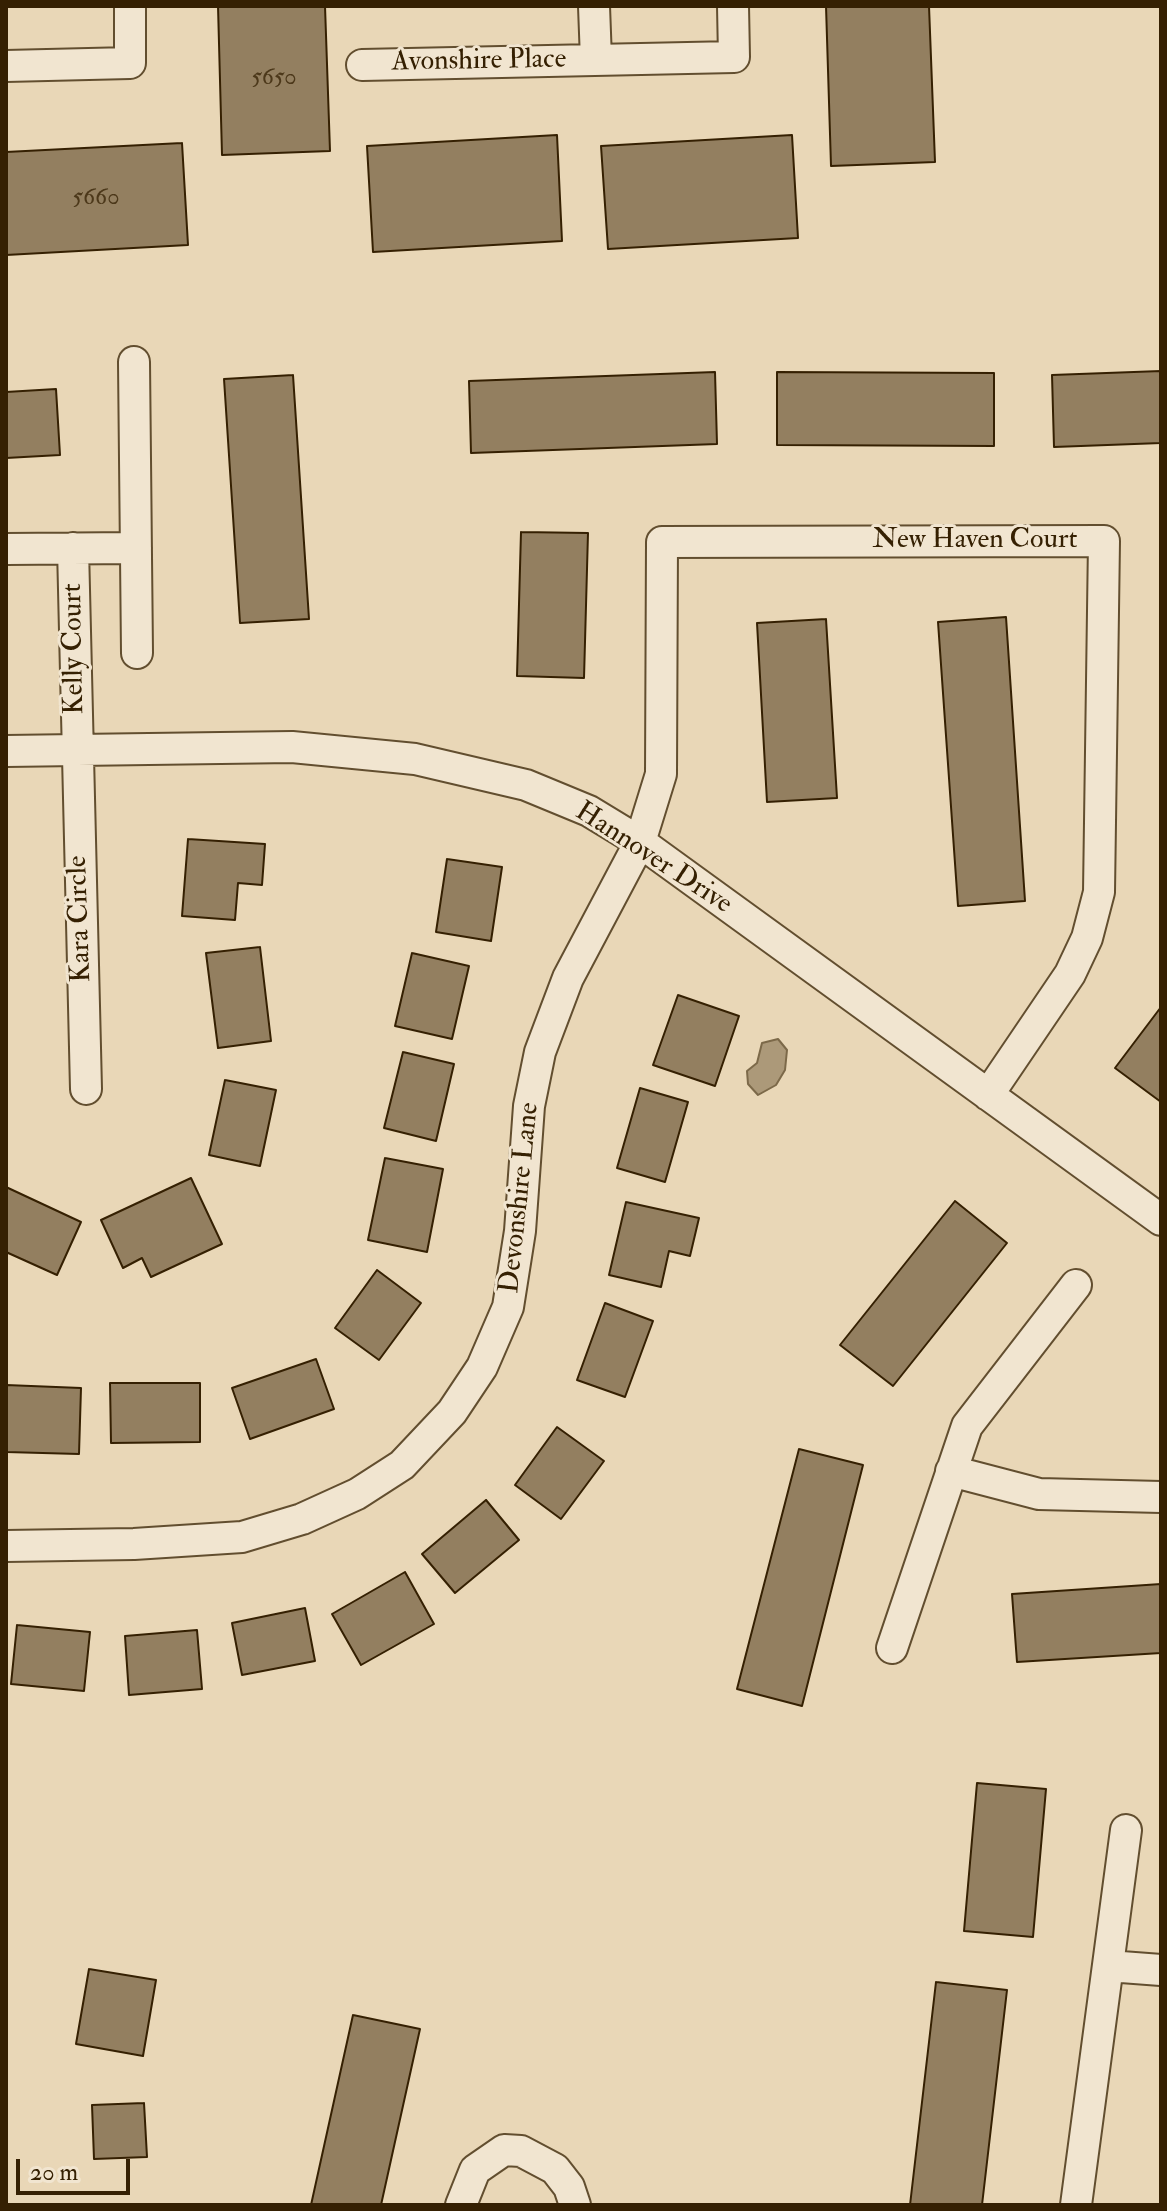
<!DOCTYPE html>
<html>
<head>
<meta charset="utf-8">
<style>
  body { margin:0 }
  #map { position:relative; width:1167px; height:2211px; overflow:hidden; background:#e9d7b7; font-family:"IM FELL Double Pica",serif }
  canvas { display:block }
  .frame { position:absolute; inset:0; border:8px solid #352002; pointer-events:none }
  .scale { position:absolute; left:16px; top:2159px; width:114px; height:36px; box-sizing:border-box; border:4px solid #352002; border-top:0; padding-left:10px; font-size:24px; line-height:28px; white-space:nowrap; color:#352002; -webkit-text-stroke:6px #f1e5d0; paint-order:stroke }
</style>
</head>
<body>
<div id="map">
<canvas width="1167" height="2211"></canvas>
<div class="frame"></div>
<div class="scale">20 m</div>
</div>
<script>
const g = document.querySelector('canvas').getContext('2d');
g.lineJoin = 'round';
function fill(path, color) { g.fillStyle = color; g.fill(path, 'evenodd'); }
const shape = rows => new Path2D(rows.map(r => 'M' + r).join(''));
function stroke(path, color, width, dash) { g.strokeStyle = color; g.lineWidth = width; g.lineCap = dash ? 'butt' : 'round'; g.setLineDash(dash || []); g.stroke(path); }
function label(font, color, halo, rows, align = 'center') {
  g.font = font + ' "IM FELL Double Pica",serif'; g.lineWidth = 6; g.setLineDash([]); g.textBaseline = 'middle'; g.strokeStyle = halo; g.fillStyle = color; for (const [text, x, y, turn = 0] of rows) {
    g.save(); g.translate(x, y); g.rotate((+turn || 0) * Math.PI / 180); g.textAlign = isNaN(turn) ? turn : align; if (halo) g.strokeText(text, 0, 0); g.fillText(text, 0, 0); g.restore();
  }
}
const water = shape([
  [778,1039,787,1050,785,1070,776,1085,758,1095,748,1084,747,1071,757,1063,762,1043,778,1039]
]);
fill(water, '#ac9979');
stroke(water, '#7c6949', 2);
const building = shape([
  [218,6,325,6,330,151,222,155,218,6],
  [826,6,929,6,935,162,831,166,826,6],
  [557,135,562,241,373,252,367,146,557,135],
  [792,135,798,238,608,249,601,146,792,135],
  [182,143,188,245,6,255,6,152,182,143],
  [1161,371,1161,443,1054,447,1052,375,1161,371],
  [715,372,717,444,471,453,469,381,715,372],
  [777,372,994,373,994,446,777,445,777,372],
  [293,375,309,619,240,623,224,379,293,375],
  [56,389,60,455,6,458,6,392,56,389],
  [521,532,588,533,584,678,517,676,521,532],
  [1006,617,1025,901,958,906,938,622,1006,617],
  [826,619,837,798,767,802,757,623,826,619],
  [188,839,265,844,262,885,238,883,235,920,182,916,188,839],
  [447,859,502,867,491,941,436,932,447,859],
  [260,947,271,1041,218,1048,206,953,260,947],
  [412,953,469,966,452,1039,395,1026,412,953],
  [678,995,739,1016,715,1086,653,1065,678,995],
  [1161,1007,1161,1102,1115,1068,1161,1007],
  [403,1052,454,1064,436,1141,384,1128,403,1052],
  [225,1080,276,1090,260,1166,209,1155,225,1080],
  [640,1088,688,1102,665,1182,617,1168,640,1088],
  [385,1158,443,1169,427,1252,368,1240,385,1158],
  [191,1178,222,1244,151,1277,142,1258,123,1268,101,1220,191,1178],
  [6,1187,81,1222,57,1275,6,1252,6,1187],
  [955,1201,1007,1243,893,1386,840,1345,955,1201],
  [626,1202,699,1218,690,1256,669,1251,661,1287,609,1275,626,1202],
  [377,1270,421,1303,379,1360,335,1328,377,1270],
  [605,1303,653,1321,625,1397,577,1380,605,1303],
  [316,1359,334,1409,250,1439,232,1388,316,1359],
  [110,1383,200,1383,200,1442,111,1443,110,1383],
  [6,1385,81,1388,79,1454,6,1452,6,1385],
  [557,1427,604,1461,561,1519,515,1485,557,1427],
  [799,1449,863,1465,802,1706,737,1689,799,1449],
  [486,1500,519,1540,455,1593,422,1554,486,1500],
  [405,1572,434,1624,361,1665,332,1614,405,1572],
  [1161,1584,1161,1653,1017,1662,1012,1594,1161,1584],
  [305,1608,315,1661,242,1675,232,1623,305,1608],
  [17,1625,90,1632,84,1691,11,1684,17,1625],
  [197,1630,202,1689,129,1695,125,1636,197,1630],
  [977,1783,1046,1789,1033,1937,964,1931,977,1783],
  [89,1969,156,1980,143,2056,76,2044,89,1969],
  [936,1982,1007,1990,982,2205,910,2205,936,1982],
  [353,2015,420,2029,381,2205,311,2205,353,2015],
  [144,2103,147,2157,94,2159,92,2105,144,2103]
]);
fill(building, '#937f60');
stroke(building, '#352002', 2);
const minor = shape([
  [594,6,596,60],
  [362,65,734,57,733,6],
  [6,66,130,63,130,6],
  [134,362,137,653],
  [73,548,86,1089],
  [6,549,136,548],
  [6,751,292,747,415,759,526,785,589,811,640,842,1161,1220],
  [951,1471,1039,1494,1161,1497],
  [6,1546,134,1544,242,1537,302,1519,357,1494,402,1465,452,1412,482,1367,508,1307,520,1231,529,1106,540,1052,568,978,640,842,661,774,662,542,1104,541,1099,892,1087,938,1070,974,988,1095],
  [892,1648,967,1426,1076,1285],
  [1108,1966,1161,1970],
  [461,2205,475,2170,504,2150,521,2151,555,2169,569,2187,575,2205],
  [1076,2205,1126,1830]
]);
stroke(minor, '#624e2f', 34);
stroke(minor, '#f1e5d0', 30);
label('24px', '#4c381a', null, [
  ["5650",274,79],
  ["5660",96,199]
]);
label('28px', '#352002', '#f1e5d0', [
  ["Avonshire Place",479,62,-1],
  ["New Haven Court",975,541],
  ["Kelly Court",75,649,-91],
  ["Hannover Drive",653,859,33],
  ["Kara Circle",81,919,-92],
  ["Devonshire Lane",521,1198,-84]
]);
</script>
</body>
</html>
